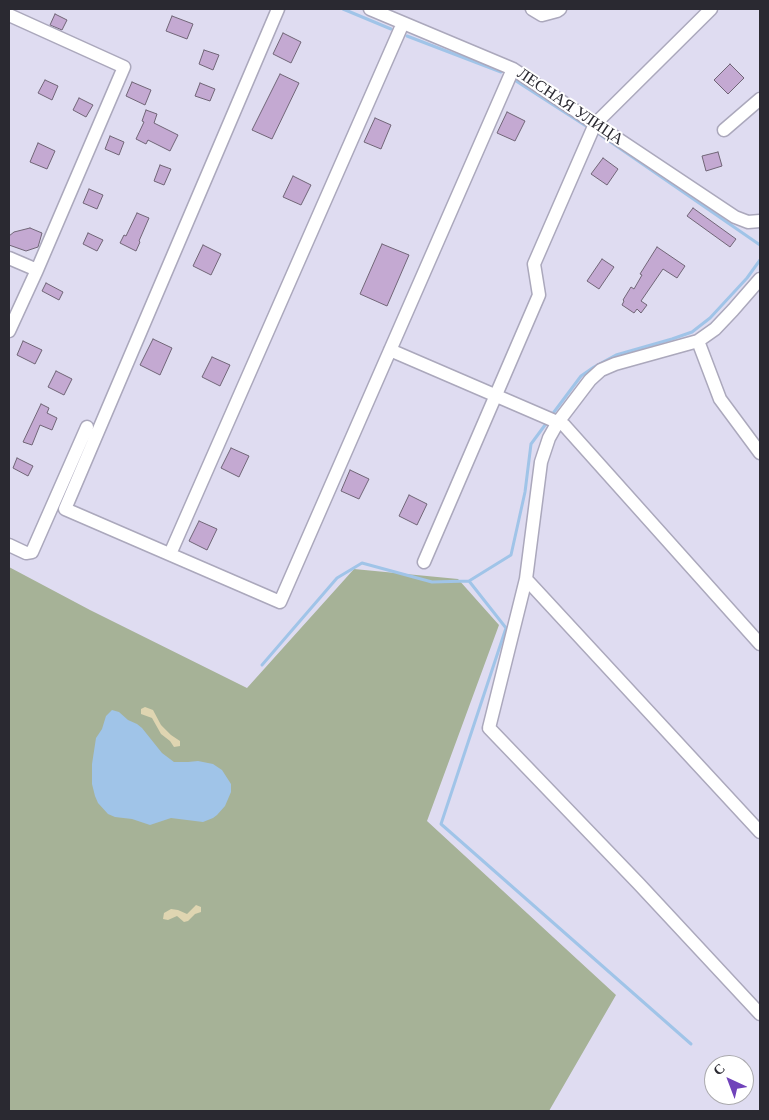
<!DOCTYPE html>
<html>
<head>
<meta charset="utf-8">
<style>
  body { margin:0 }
  #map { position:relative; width:769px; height:1120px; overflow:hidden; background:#dfdcf1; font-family:"Times New Roman",serif }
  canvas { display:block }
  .frame { position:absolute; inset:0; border:10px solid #2a2931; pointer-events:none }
  .north { position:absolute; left:704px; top:1055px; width:50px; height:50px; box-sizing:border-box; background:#fff; border:1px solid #aaa9ad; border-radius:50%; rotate:317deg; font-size:14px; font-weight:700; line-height:20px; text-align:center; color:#2a2931 }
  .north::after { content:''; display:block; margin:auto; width:18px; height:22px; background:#7042ba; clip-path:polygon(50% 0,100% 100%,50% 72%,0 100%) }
</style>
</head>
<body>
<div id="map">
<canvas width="769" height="1120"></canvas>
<div class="frame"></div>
<div class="north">С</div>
</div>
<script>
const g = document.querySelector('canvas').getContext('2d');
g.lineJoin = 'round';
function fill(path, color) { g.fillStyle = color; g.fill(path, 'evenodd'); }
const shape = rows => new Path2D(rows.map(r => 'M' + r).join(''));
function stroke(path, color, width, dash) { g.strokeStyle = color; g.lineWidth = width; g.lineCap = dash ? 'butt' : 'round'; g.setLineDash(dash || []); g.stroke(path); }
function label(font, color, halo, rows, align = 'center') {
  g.font = font + ' "Times New Roman",serif'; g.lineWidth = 4; g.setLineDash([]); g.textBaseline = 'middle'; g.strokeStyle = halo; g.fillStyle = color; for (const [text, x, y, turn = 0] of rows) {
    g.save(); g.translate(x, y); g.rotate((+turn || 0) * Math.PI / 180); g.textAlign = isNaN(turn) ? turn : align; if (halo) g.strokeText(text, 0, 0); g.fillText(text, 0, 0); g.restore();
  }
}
fill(shape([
  [9,567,90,610,247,688,354,569,458,579,499,625,427,821,616,995,549,1111,9,1111]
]), '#a6b297');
fill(shape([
  [145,707,153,710,161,725,171,735,180,741,180,746,174,747,170,741,161,734,152,718,141,714,141,709],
  [196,905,201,907,201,912,195,914,188,921,184,922,177,916,168,920,163,919,164,913,171,909,178,910,187,914]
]), '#dfd5b1');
fill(shape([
  [112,710,119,712,128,720,137,724,142,728,162,753,174,762,188,762,198,761,213,764,222,770,231,784,231,792,225,806,217,815,213,818,203,822,171,818,150,825,132,819,115,817,108,814,98,803,95,796,92,784,92,764,96,738,102,729,106,716]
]), '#a0c4e8');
stroke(shape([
  [343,9,391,29],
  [407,36,501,72],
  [513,79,586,126],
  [599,134,760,245],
  [551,416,581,376,594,367,616,355,672,339,692,332,710,318,747,278,760,260],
  [469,581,506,628,441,824,691,1044],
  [262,665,337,578,362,563,432,582,469,581,511,555,525,492,531,444,548,421]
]), '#a0c4e8', 3);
const building = shape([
  [55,14,67,20,62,30,50,25,55,14],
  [172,16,193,24,187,39,166,31,172,16],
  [283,33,301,42,291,63,273,54,283,33],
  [204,50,219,55,213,70,199,64,204,50],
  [730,64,744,78,728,94,714,80,730,64],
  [280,74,299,83,272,139,252,130,280,74],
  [45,80,58,86,52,100,38,93,45,80],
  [132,82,151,90,145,105,126,96,132,82],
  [200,83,215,89,210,101,195,96,200,83],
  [79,98,93,105,86,117,73,110,79,98],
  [146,110,157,114,154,123,178,135,170,151,148,140,146,144,136,139,144,122,142,121,146,110],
  [507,112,525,121,515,141,497,133,507,112],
  [375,118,391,125,381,149,364,142,375,118],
  [110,136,124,142,119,155,105,149,110,136],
  [38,143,55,151,47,169,30,162,38,143],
  [718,152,722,166,706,171,702,156,718,152],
  [603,158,618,169,607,185,591,174,603,158],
  [160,165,171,169,164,185,154,181,160,165],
  [293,176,311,185,301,205,283,197,293,176],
  [89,189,103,195,97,209,83,203,89,189],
  [693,208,736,239,730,247,687,216,693,208],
  [137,213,149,218,139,241,140,242,136,251,120,243,124,235,126,236,137,213],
  [30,228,42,233,38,247,26,251,9,245,9,236,14,232,30,228],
  [88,233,103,240,97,251,83,244,88,233],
  [382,244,409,255,387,306,360,294,382,244],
  [203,245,221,254,211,275,193,266,203,245],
  [657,247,685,266,677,278,663,269,641,301,647,305,641,313,637,309,634,313,622,305,624,301,623,300,631,287,634,289,642,275,640,274,657,247],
  [602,259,614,267,599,289,587,281,602,259],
  [46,283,63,292,59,300,42,291,46,283],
  [153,339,172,348,160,375,140,365,153,339],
  [23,341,42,350,35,364,17,355,23,341],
  [212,357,230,365,220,386,202,377,212,357],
  [56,371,72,379,64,395,48,387,56,371],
  [41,404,49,408,47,413,57,418,52,430,40,425,32,445,23,442,41,404],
  [231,448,249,456,239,477,221,468,231,448],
  [17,458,33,466,28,476,13,468,17,458],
  [350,470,369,479,359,499,341,491,350,470],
  [409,495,427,504,417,525,399,516,409,495],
  [199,521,217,529,207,550,189,541,199,521]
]);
fill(building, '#c4a9d2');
stroke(building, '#706576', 1);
const minor = shape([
  [278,9,65,509,280,602,513,69],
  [370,9,513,69,735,217,748,222,760,221],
  [532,9,542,15,557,11,560,9],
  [9,15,124,67,37,270,9,258],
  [724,130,760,99],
  [760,279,733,310,715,329,698,341,615,364,601,370,590,380,558,422,549,438,541,462,526,579,489,728,639,884,760,1014],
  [9,331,37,270],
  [698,341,720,399,760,453],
  [390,350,564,425,760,644],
  [9,545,26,553,32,552,87,427],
  [170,554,403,23],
  [424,562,539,295,534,264,595,124,711,9],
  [526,579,760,832]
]);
stroke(minor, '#aba8bc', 15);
stroke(minor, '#fff', 12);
label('16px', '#2a2931', '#fff', [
  ["ЛЕСНАЯ УЛИЦА",570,107,34]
]);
</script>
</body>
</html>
